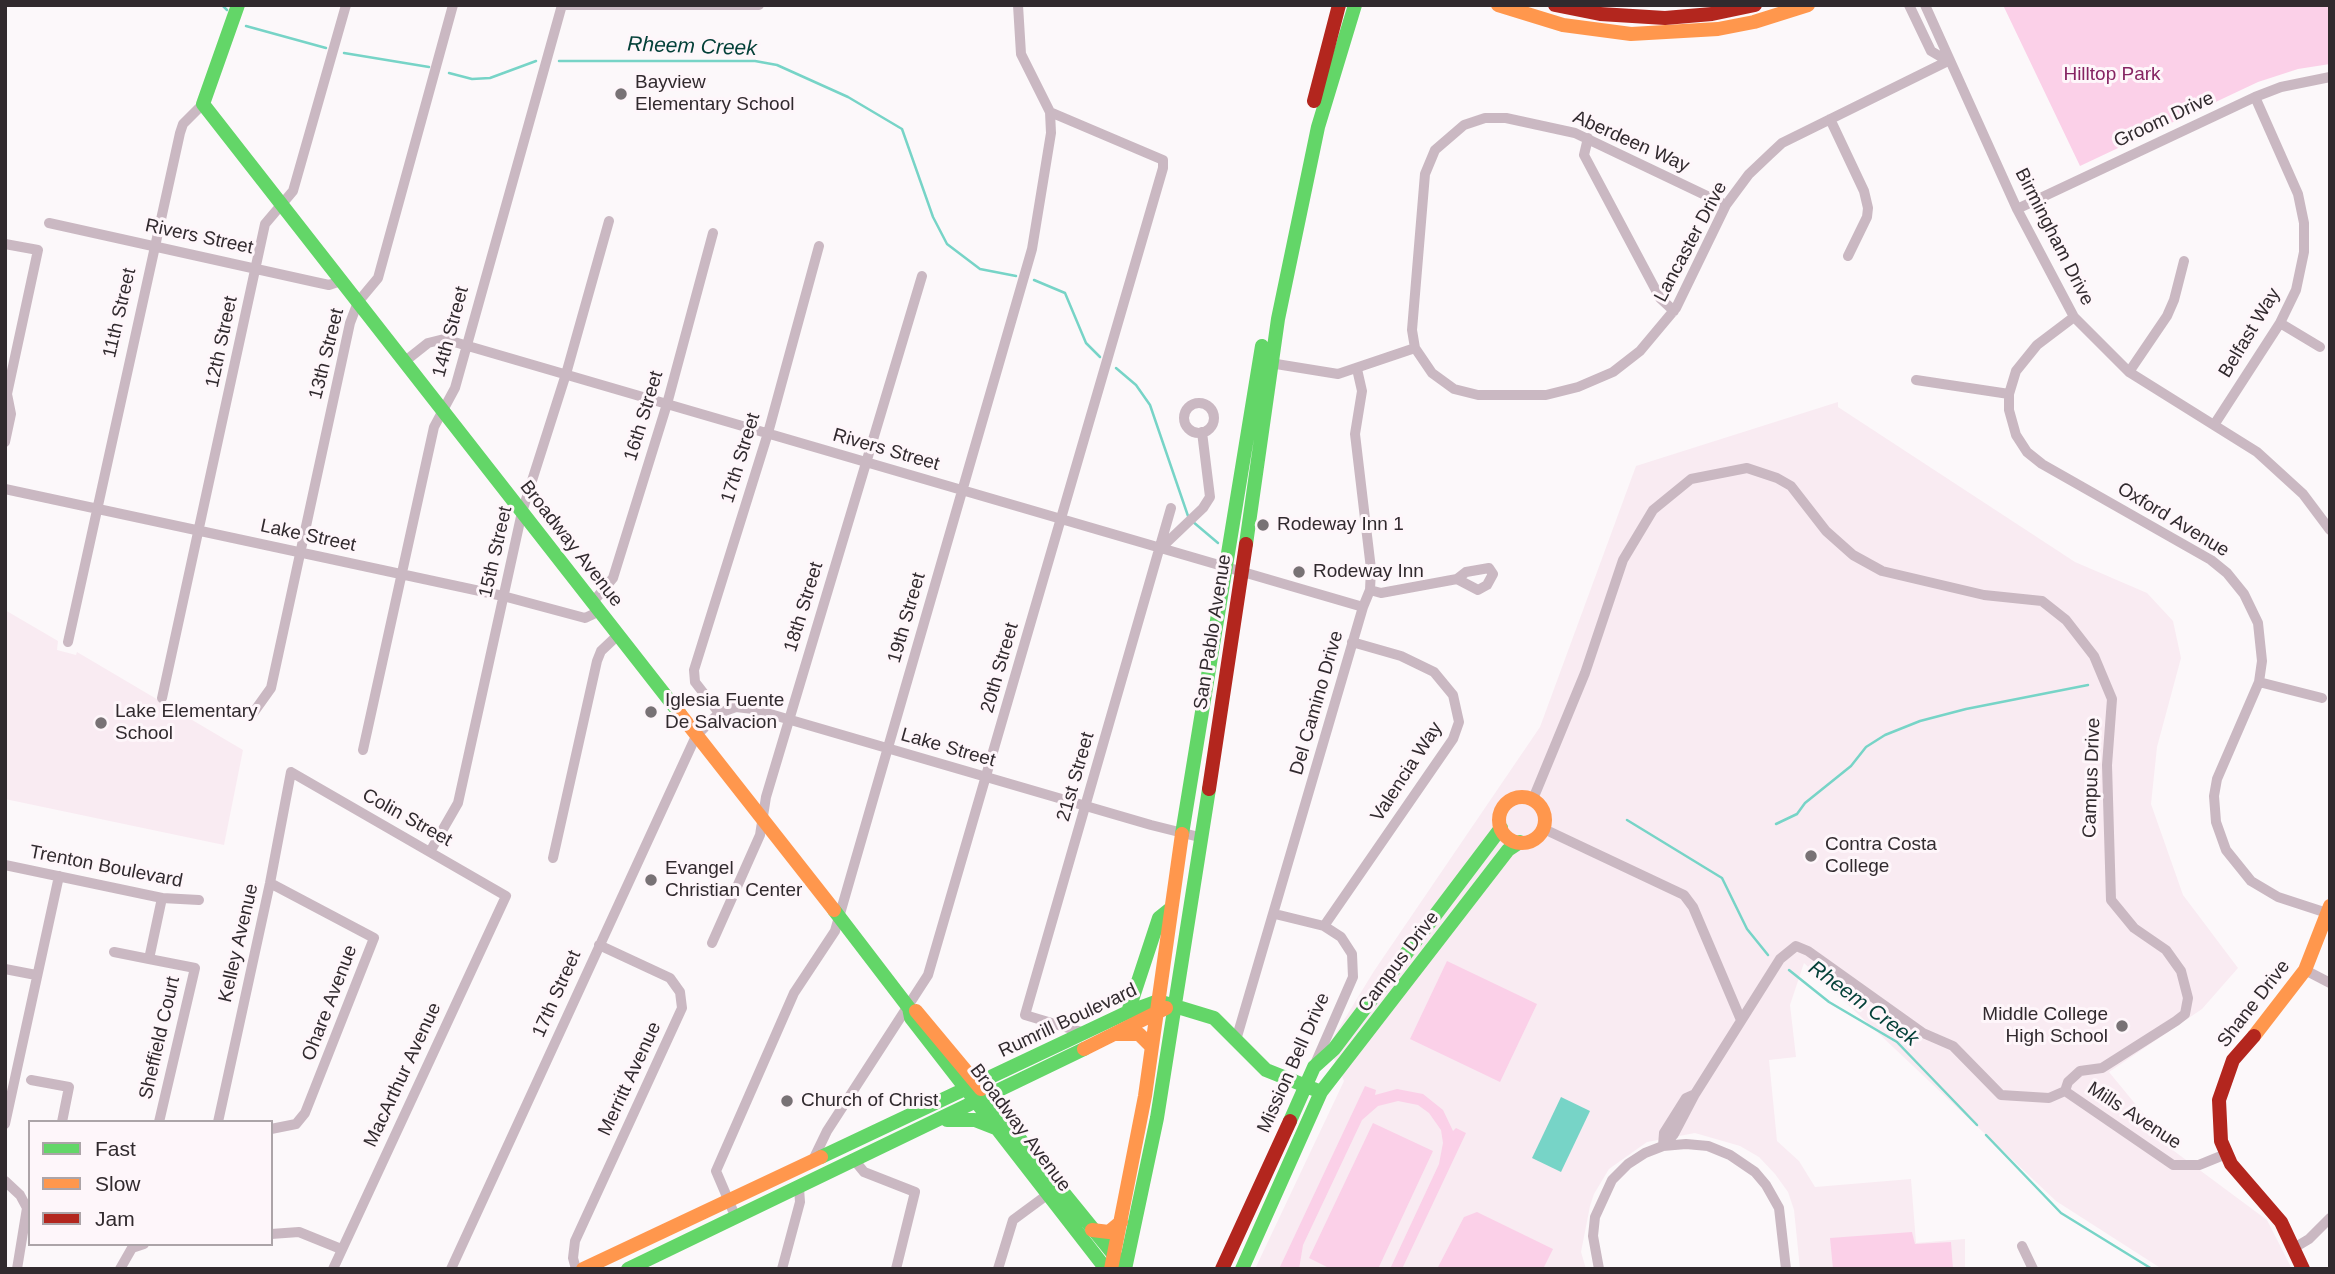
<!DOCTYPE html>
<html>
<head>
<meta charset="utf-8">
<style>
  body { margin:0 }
  #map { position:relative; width:2335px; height:1274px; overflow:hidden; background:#fcf8fa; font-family:Helvetica,sans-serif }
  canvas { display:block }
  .frame { position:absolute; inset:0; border:7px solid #312a2e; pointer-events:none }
  .legend { position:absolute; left:28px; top:1120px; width:245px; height:126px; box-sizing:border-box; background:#fef6fa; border:2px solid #aca4a8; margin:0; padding:9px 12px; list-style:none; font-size:21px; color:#312a2e }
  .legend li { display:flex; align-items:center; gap:14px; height:35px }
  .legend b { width:35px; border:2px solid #aca4a8 }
</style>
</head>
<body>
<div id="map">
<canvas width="2335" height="1274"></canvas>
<div class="frame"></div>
<ul class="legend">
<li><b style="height:9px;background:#63d668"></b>Fast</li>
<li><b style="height:9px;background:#ff974d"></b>Slow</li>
<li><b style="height:9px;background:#b3261e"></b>Jam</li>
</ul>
</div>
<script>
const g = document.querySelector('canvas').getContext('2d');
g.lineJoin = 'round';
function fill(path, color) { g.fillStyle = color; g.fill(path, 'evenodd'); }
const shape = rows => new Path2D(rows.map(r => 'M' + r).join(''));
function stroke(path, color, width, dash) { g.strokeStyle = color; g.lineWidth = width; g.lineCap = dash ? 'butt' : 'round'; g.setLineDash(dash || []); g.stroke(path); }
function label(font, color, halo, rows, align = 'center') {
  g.font = font + ' Helvetica,sans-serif'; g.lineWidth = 6; g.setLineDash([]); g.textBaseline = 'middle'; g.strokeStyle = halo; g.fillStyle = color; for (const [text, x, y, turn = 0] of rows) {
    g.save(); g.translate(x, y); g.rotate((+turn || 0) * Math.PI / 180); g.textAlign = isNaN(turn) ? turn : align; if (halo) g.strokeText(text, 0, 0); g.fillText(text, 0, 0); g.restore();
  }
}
fill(shape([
  [1838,402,1838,407,2075,562,2147,593,2173,621,2181,658,2157,747,2151,804,2183,895,2238,968,2202,1009,2109,1072,2174,1151,2267,1220,2292,1269,2162,1269,2056,1201,1804,963,1790,1005,1796,1057,1769,1060,1777,1141,1799,1161,1815,1187,1911,1179,1916,1243,1965,1239,1965,1269,1800,1269,1794,1210,1788,1192,1775,1174,1759,1157,1740,1146,1695,1133,1647,1142,1609,1169,1594,1194,1590,1206,1581,1252,1586,1269,1255,1269,1344,1081,1328,1046,1374,971,1540,727,1636,466],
  [5,610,58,641,57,650,76,655,77,652,243,750,224,845,5,799]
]), '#f9ebf2');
fill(shape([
  [2003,5,2330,5,2330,64,2298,69,2258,82,2080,166],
  [1447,961,1537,1004,1500,1082,1410,1039],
  [1365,1086,1376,1090,1375,1095,1397,1089,1423,1094,1443,1110,1453,1131,1456,1128,1466,1133,1402,1269,1390,1269,1439,1164,1443,1143,1441,1130,1429,1113,1418,1105,1398,1101,1378,1106,1362,1120,1303,1245,1299,1269,1279,1269],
  [1373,1123,1433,1151,1378,1269,1331,1269,1309,1258],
  [1477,1212,1553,1249,1543,1269,1437,1269,1464,1217],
  [1912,1232,1915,1244,1951,1242,1953,1269,1833,1269,1830,1238]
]), '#fbd0e8');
fill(shape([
  [1561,1097,1590,1111,1561,1172,1532,1158]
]), '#77d4c7');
stroke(shape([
  [222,5,227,10],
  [246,26,326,48],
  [344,53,429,67],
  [559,61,755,61,777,65,848,97,902,129,933,217,947,244,980,269,1016,276],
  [449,73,472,79,490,78,536,61],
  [1034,280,1065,293,1086,343,1100,357],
  [1116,368,1136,385,1150,405,1188,516],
  [1192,521,1218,543],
  [1627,820,1722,878,1747,929,1768,955],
  [1776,824,1797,814,1805,803,1851,766,1866,747,1885,735,1920,721,1966,709,2088,685],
  [1789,970,1829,1002,1897,1042,1977,1125],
  [1986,1135,2061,1213,2152,1269]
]), '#77d4c7', 2.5);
stroke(shape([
  [561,5,759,5],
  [1909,5,1931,51,1948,61],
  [1925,5,2017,209,2074,317,2129,372,2257,452,2303,494,2330,530],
  [1830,119,1864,191,1868,208,1867,217,1848,256],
  [1588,138,1584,155,1660,298,1674,311],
  [1726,205,1575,133,1506,118,1485,118,1464,125,1435,150,1425,174,1412,330,1415,348,1432,373,1454,389,1478,395,1546,395,1578,387,1613,372,1640,351,1676,308,1726,205,1749,174,1769,155,1782,143,1948,61],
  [2017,209,2255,97,2281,87,2330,77],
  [49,223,315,282,329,285,341,281],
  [5,244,38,250,7,394,11,414,5,442],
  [2074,317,2037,345,2016,371,2009,394,2009,410,2016,435,2027,452,2042,464,2211,560,2227,573,2244,594,2258,623,2262,661,2259,682,2217,779,2214,796,2216,822,2226,850,2251,881,2278,897,2327,913],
  [2280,323,2320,347],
  [404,362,428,343,444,339,1363,607],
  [1270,363,1338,374,1415,348],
  [2129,372,2167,316,2174,300,2184,261],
  [1916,380,2009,394],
  '1184 418a15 15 0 1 1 30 0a15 15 0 1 1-30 0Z',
  [2214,425,2280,323,2296,290,2304,252,2304,223,2298,194,2255,97],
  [5,489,503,596,585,618,600,611],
  [1161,548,1203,508,1210,497,1202,432],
  [1370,590,1381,593,1457,579,1466,572,1489,568,1493,574,1487,585,1478,590,1457,579],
  [593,602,613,578,667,404,713,233],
  [68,642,180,133,183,124,203,104],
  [2259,682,2322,698],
  [162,698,265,224,293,191,346,5],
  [719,713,695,682,694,670,768,433,819,246],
  [251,716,271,688,350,323,358,302,378,278,453,5],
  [363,750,434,427,455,388,562,5],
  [1533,799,1585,673,1623,560,1653,510,1691,479,1747,468,1777,478,1791,486,1826,531,1853,555,1882,571,1984,595,2042,601,2066,620,2094,656,2112,699,2107,765,2111,900,2134,928,2166,950,2181,971,2188,998,2185,1014,2176,1021,2102,1068,2080,1071,2068,1082,2065,1091],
  [1544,829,1684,895,1693,907,1741,1020],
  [431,850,458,803,522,512,566,374,609,221],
  [553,858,597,661,601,651,618,635],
  [5,865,162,898,199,900],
  [270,883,374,938,305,1113,296,1124,271,1129],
  [1275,914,1324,926,1341,937,1352,954,1353,977,1315,1064],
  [1324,926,1453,739,1459,722,1453,695,1434,672,1401,656,1352,642],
  [712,943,760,835,766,797,922,276],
  [114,952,149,959,162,898],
  [149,959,195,968,159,1122],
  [5,969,36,975],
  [2305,970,2330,983],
  [1085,1033,1025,1015,1171,508],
  [1236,1040,1363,607,1370,590,1371,569,1355,434,1362,391,1357,369],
  [31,1080,69,1087,62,1122],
  [2065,1091,2173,1165,2199,1165,2226,1154],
  [218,1122,270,883,291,772,506,896,333,1269],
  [5,1124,59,876],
  [1663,1146,1674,1134,1695,1094,1780,959,1796,946,1808,951,1923,1033,1953,1046,2001,1095,2049,1098,2065,1091],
  [1663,1146,1664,1133,1686,1098,1695,1094],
  [813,1160,827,1131,928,975,1163,168,1163,160,1050,112],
  [855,1161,864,1172,915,1192,896,1269],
  [5,1181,20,1195,27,1208,17,1269],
  [736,1218,716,1171,794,993,835,931,1032,249,1051,133,1050,112,1021,54,1018,5],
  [271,1234,299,1232,341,1249],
  [2022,1246,2033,1269],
  [2294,1248,2309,1239,2330,1218],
  [120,1269,132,1248,144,1244],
  [451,1269,696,736,719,713,736,707,753,709,1151,825,1199,837],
  [576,1269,573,1258,575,1241,682,1008,680,992,670,978,599,945],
  [782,1269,800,1202,799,1188],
  [998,1269,1013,1220,1051,1192],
  [1599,1269,1593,1236,1595,1217,1612,1180,1628,1164,1645,1153,1663,1146,1686,1144,1708,1146,1730,1155,1755,1172,1766,1185,1779,1208,1786,1269]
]), '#cab8c2', 10);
stroke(shape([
  [238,5,203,104,680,714],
  [1246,544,1278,319,1318,127,1355,5],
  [1182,834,1262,346],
  [834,910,909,1008,911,1018,1106,1269],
  [1128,1012,1159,918,1169,910],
  [993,1106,1119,1261],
  [947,1120,975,1120,998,1129],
  [1290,1121,1314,1067,1334,1049,1501,828],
  [821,1157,1128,1012,1158,1001,1214,1018,1266,1070,1321,1092],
  [628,1269,1084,1049],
  [1125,1269,1157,1118,1209,789],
  [1242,1269,1321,1092,1508,850,1520,842]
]), '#63d668', 14);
stroke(shape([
  [1498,5,1563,25,1631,34,1718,29,1754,22,1808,5],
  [680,714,834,910],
  '1499 820a23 23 0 1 1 46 0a23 23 0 1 1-46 0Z',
  [916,1011,981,1089],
  [1116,1034,1139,1034,1152,1047],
  [2254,1036,2305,970,2330,906],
  [1084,1049,1166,1008],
  [1092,1230,1109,1232,1121,1222],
  [583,1269,821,1157],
  [1111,1269,1145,1096,1182,834]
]), '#ff974d', 14);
stroke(shape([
  [1555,5,1600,14,1665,18,1712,14,1755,5],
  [1314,101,1339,5],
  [1209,789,1246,544],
  [2254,1036,2233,1060,2219,1100,2221,1141,2231,1164,2281,1222,2303,1269],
  [1222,1269,1290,1121]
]), '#b3261e', 14);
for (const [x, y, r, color] of [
  [621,94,7,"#787275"],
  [1263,525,7,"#787275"],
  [1299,572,7,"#787275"],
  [651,712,7,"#787275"],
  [101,723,7,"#787275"],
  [1811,856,7,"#787275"],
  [651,880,7,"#787275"],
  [2122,1026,7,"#787275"],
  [787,1101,7,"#787275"]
]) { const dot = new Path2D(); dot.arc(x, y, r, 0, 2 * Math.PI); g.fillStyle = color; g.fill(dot); stroke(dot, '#fef6fa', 2.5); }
label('19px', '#862463', '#fef6fa', [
  ["Hilltop Park",2112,75]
]);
label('19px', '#312a2e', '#fef6fa', [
  ["Bayview",635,83],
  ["Elementary School",635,105],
  ["Rodeway Inn 1",1277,525],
  ["Rodeway Inn",1313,572],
  ["Iglesia Fuente",665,701],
  ["De Salvacion",665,723],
  ["Lake Elementary",115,712],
  ["School",115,734],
  ["Contra Costa",1825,845],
  ["College",1825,867],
  ["Evangel",665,869],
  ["Christian Center",665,891],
  ["Middle College",2108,1015,"right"],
  ["High School",2108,1037,"right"],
  ["Church of Christ",801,1101]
], 'left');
label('19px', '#312a2e', '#fef6fa', [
  ["Groom Drive",2164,120,-25],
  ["Aberdeen Way",1631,142,24],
  ["Rivers Street",199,237,12],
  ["Birmingham Drive",2054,237,63],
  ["Lancaster Drive",1691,242,-62],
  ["11th Street",120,313,-77],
  ["14th Street",451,332,-75],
  ["Belfast Way",2250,333,-59],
  ["12th Street",222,342,-78],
  ["13th Street",327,354,-76],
  ["16th Street",644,416,-73],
  ["Rivers Street",886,450,16],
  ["17th Street",741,458,-73],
  ["Oxford Avenue",2173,520,31],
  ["Lake Street",308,536,12],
  ["Broadway Avenue",571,544,52],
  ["15th Street",496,552,-77],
  ["18th Street",804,607,-73],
  ["19th Street",907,618,-74],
  ["San Pablo Avenue",1213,632,-81],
  ["20th Street",1000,668,-74],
  ["Del Camino Drive",1317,703,-74],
  ["Lake Street",948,748,16],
  ["Valencia Way",1407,772,-57],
  ["21st Street",1076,777,-74],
  ["Campus Drive",2092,778,-88],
  ["Colin Street",407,818,29],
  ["Trenton Boulevard",106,867,11],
  ["Kelley Avenue",239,943,-77],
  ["Campus Drive",1399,962,-53],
  ["17th Street",557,994,-66],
  ["Ohare Avenue",330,1003,-69],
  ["Shane Drive",2254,1004,-52],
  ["Rumrill Boulevard",1068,1021,-25],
  ["Sheffield Court",160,1038,-77],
  ["Mission Bell Drive",1294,1063,-66],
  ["MacArthur Avenue",403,1075,-65],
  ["Merritt Avenue",630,1079,-65],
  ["Mills Avenue",2134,1116,33],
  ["Broadway Avenue",1020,1128,53]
]);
label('italic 21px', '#044139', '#fef6fa', [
  ["Rheem Creek",692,47,2],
  ["Rheem Creek",1863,1004,36]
]);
</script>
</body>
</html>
